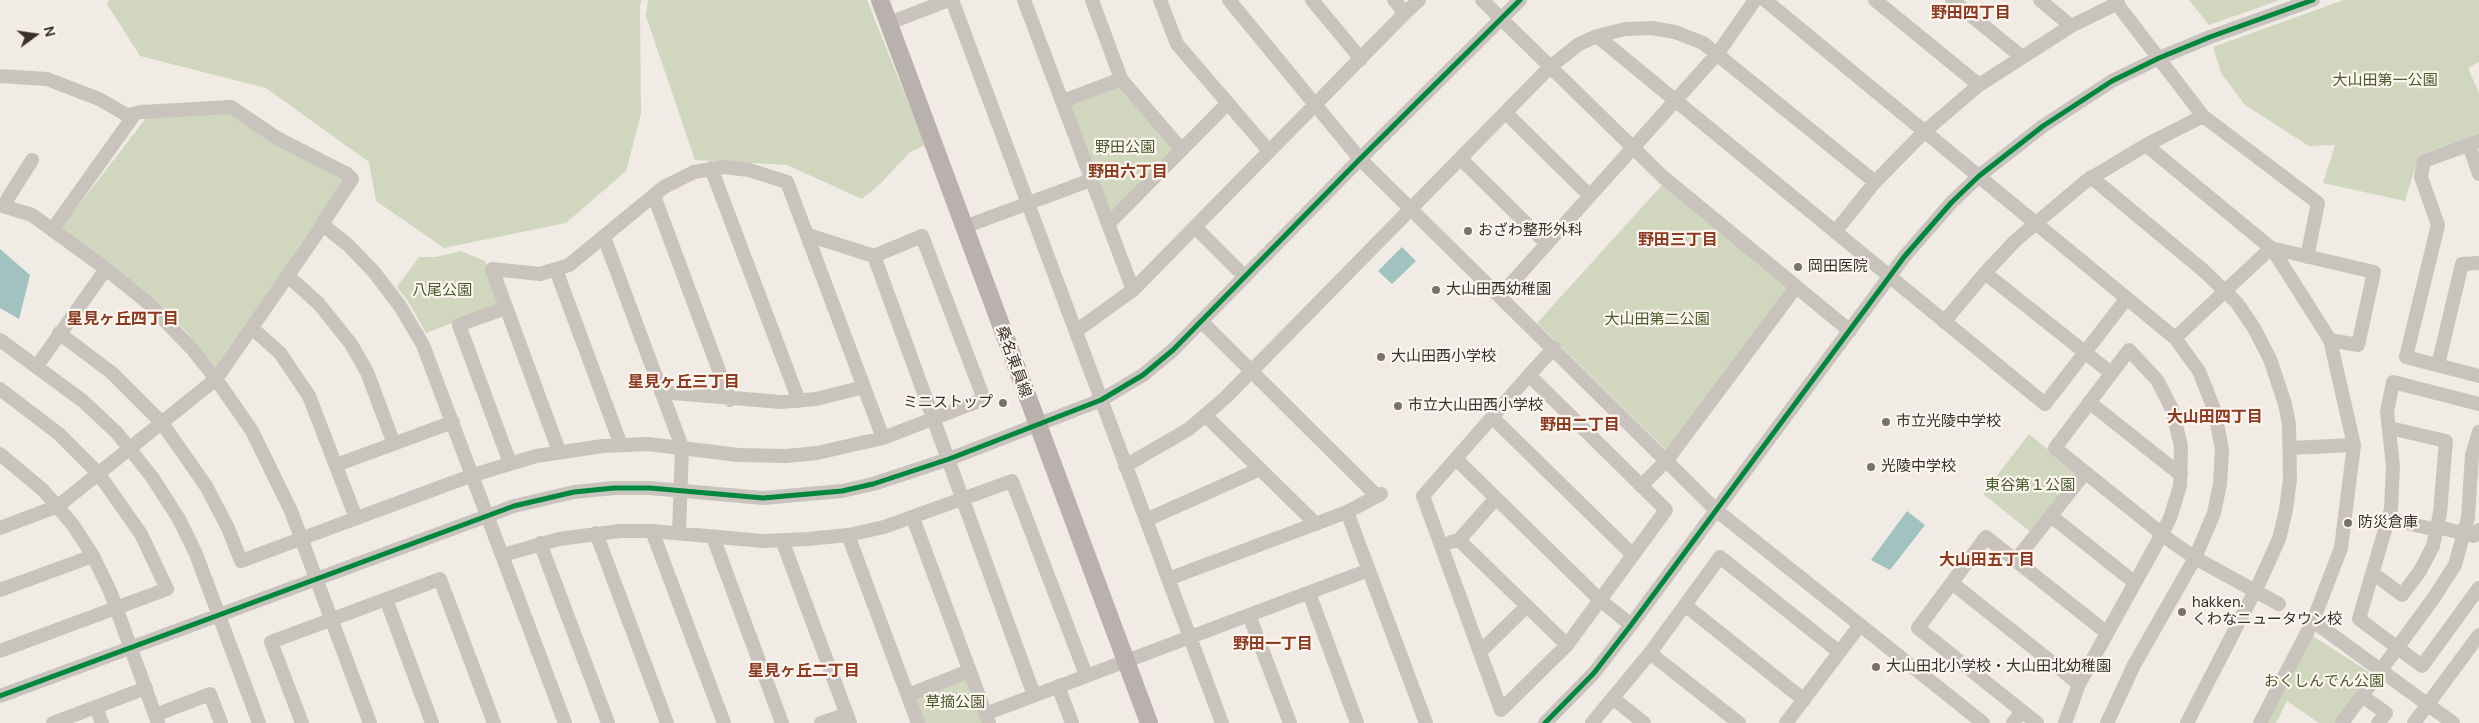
<!DOCTYPE html>
<html>
<head>
<meta charset="utf-8">
<style>
  body { margin:0 }
  #map { position:relative; width:2479px; height:723px; overflow:hidden; background:#f0ebe5; font-family:"DM Sans",sans-serif }
  canvas { display:block }
  .north { position:absolute; left:10px; top:10px; width:50px; height:50px; -webkit-text-stroke:4px #fbf5ee; paint-order:stroke; rotate:76deg; font-size:14px; font-weight:700; line-height:20px; text-align:center; color:#3b302b }
  .north::after { content:''; display:block; margin:auto; width:18px; height:22px; background:#3b302b; clip-path:polygon(50% 0,100% 100%,50% 72%,0 100%) }
</style>
</head>
<body>
<div id="map">
<canvas width="2479" height="723"></canvas>
<div class="north">N</div>
</div>
<script>
const g = document.querySelector('canvas').getContext('2d');
g.lineJoin = 'round';
function fill(path, color) { g.fillStyle = color; g.fill(path, 'evenodd'); }
const shape = rows => new Path2D(rows.map(r => 'M' + r).join(''));
function stroke(path, color, width, dash) { g.strokeStyle = color; g.lineWidth = width; g.lineCap = dash ? 'butt' : 'round'; g.setLineDash(dash || []); g.stroke(path); }
function label(font, color, halo, rows, align = 'center') {
  g.font = font + ' "DM Sans","Noto Sans JP",sans-serif'; g.lineWidth = 4.5; g.setLineDash([]); g.textBaseline = 'middle'; g.strokeStyle = halo; g.fillStyle = color; for (const [text, x, y, turn = 0] of rows) {
    g.save(); g.translate(x, y); g.rotate((+turn || 0) * Math.PI / 180); g.textAlign = isNaN(turn) ? turn : align; if (halo) g.strokeText(text, 0, 0); g.fillText(text, 0, 0); g.restore();
  }
}
fill(shape([
  [109,0,642,0,640,5,641,114,626,171,566,223,444,248,376,201,369,162,266,88,140,56,107,4],
  [648,0,867,0,925,145,909,153,881,183,862,199,787,165,695,160,646,16],
  [2189,0,2280,0,2209,25],
  [2344,0,2479,0,2479,62,2468,68,2479,93,2479,134,2419,155,2405,201,2323,183,2335,145,2309,146,2245,105,2221,73,2213,47],
  [1118,85,1174,148,1109,213,1069,107,1071,102],
  [230,112,344,179,345,183,216,367,183,328,146,292,61,228,146,118],
  [1663,184,1788,286,1668,450,1665,449,1537,323],
  [461,251,485,261,499,303,497,306,426,333,408,301,397,287,419,257,436,257],
  [2029,434,2077,473,2032,533,1983,494],
  [2311,635,2369,672,2370,678,2336,723,2319,723,2287,701,2276,723,2265,723],
  [965,678,984,723,923,723,915,701,917,697]
]), '#d1d6bf');
fill(shape([
  [1402,247,1416,261,1392,284,1378,271],
  [0,249,30,275,19,319,0,308],
  [1907,511,1925,525,1890,570,1871,560]
]), '#a1c2c1');
stroke(shape([
  [952,0,1222,723],
  [1024,0,1133,290],
  [1092,0,1121,79,1182,150],
  [1160,0,1177,44,1269,151],
  [1229,0,1360,159,1716,510,1983,723],
  [1312,0,1361,59],
  [1482,0,1662,176,1850,331],
  [1765,0,2175,338,2199,371,2214,409,2222,449,2220,484,2214,513,2195,558,2134,665,2107,723],
  [1875,0,1979,85],
  [1952,0,2022,57],
  [2040,0,2071,26],
  [2114,0,2203,116,2318,203,2307,257],
  [1405,13,1419,0],
  [889,23,949,0],
  [1597,36,2045,404,2127,298],
  [0,76,47,79,99,99,132,118,52,230],
  [1063,101,1121,79],
  [1506,113,1590,196],
  [2479,141,2424,161,2421,177,2438,225,2406,357,2479,376],
  [2146,145,2271,248,2280,261,2330,340,2354,445,2341,548,2313,621,2260,723],
  [2469,145,2479,174],
  [1461,159,1547,244],
  [32,160,3,206,32,215,106,269,147,302,193,350,216,379,252,431,291,511,370,723],
  [711,168,799,401],
  [2091,177,2204,271,2237,303,2254,328,2270,359,2285,404,2289,424,2290,479,2286,510,2279,539,2260,581,2187,723],
  [654,196,730,400],
  [1108,224,1228,103],
  [323,225,348,245,374,272,400,306,423,345,565,723],
  [964,227,1091,180],
  [1195,227,1245,277],
  [1835,232,1875,182,1924,132,1979,85,2071,26,2118,3],
  [604,237,682,447,679,533],
  [2271,248,2374,272,2358,345,2330,340],
  [874,256,1034,695],
  [556,270,621,445],
  [1985,273,2111,373],
  [288,276,319,304,351,344,367,372,394,444],
  [1500,296,1718,53,1755,0],
  [506,308,459,325,510,463],
  [1201,321,1377,496],
  [1944,322,1985,273,2015,241,2086,181,2146,145,2203,116],
  [252,328,280,353,309,396,356,518],
  [1076,331,1133,290,1405,13,1394,0],
  [59,333,112,373,162,423,206,486,228,528,241,561,473,475,536,456,603,446,648,444,739,455,786,456,817,453,883,438,984,399,922,236,874,256,808,235],
  [2175,338,2271,248],
  [0,340,83,401,117,433,152,477,179,519,196,554,259,723],
  [2438,365,2462,264,2479,263],
  [37,366,106,269],
  [1529,375,1666,510,1567,645,1501,710,1423,496,1529,375],
  [1529,375,1554,348],
  [0,389,59,434,98,473,141,534,167,589,0,651],
  [661,392,781,402,816,399,864,387],
  [2089,402,2181,475],
  [2479,404,2393,382,2387,412,2393,466,2391,509,2359,619,2422,666,2479,588],
  [1205,415,1316,524],
  [1492,417,1633,555],
  [2291,448,2354,445],
  [559,451,492,269,540,274,569,265,664,187,694,172,724,167,749,170,787,182,883,438],
  [0,454,43,490,73,525,93,556,110,591,158,723],
  [1456,459,1600,600,1631,625],
  [336,465,453,422],
  [1125,466,1189,429,1226,397,1550,67,1579,44,1597,36,1625,29,1652,28,1675,32,1703,43,1875,182],
  [1641,486,1667,460,1796,287],
  [1347,512,1426,723],
  [2051,516,2134,582],
  [913,518,989,723],
  [2389,519,2437,530],
  [1146,520,1260,469],
  [2438,527,2474,536,2479,530],
  [0,528,58,506,216,379,323,225,324,221,352,179,347,174,277,138,231,107,141,112,128,115],
  [652,531,724,723],
  [596,533,667,723],
  [848,535,918,723],
  [713,537,782,723],
  [782,540,850,723],
  [1459,540,1567,645],
  [1451,542,1459,540,1496,498],
  [540,543,608,723],
  [503,555,559,539,620,531,652,531,763,541,808,539,848,535,884,527,1012,481,1086,675],
  [2015,561,2085,473],
  [2374,574,2402,595,2420,571,2433,546,2440,513,2446,441,2390,428],
  [1168,579,1347,512,1381,494],
  [1952,583,2079,684],
  [0,590,93,556],
  [1309,593,1357,723],
  [386,599,432,723],
  [1685,605,1804,700],
  [1249,615,1290,723],
  [2313,621,2453,723],
  [1480,652,1527,606],
  [1650,653,1739,723],
  [1058,686,1072,723],
  [908,695,969,671],
  [0,696,514,506,574,492,614,488,650,488,763,498,842,491,873,484,949,459,1101,400,1143,375,1173,350,1360,159,1520,0],
  [2362,696,2386,713,2378,723],
  [1614,699,1644,723],
  [96,707,102,723],
  [985,714,1369,570],
  [155,715,210,694,221,723],
  [53,723,146,688],
  [302,723,271,642,440,579,494,723],
  [821,723,847,714],
  [1545,723,1594,673,1631,625,1904,257,1951,203,1979,176,2043,126,2112,81,2159,58,2210,37,2313,0],
  [1592,723,1650,653,1720,557,1839,652],
  [1786,723,1860,625],
  [2013,723,2022,711],
  [2037,723,1918,628,1986,537,2107,633],
  [2065,723,2079,684,2162,534,2170,518,2180,486,2181,446,2172,409,2157,380,2129,350,2055,448,2162,534,2168,539,2195,558,2279,604],
  [2342,723,2433,599,2455,565,2468,518,2472,455,2479,432],
  [2414,723,2479,635]
]), '#c9c3be', 14);
stroke(shape([
  [880,0,1149,723]
]), '#b8b1ad', 18);
stroke(shape([
  [0,696,514,506,574,492,614,488,650,488,763,498,842,491,873,484,949,459,1101,400,1143,375,1173,350,1360,159,1520,0],
  [1545,723,1594,673,1631,625,1904,257,1951,203,1979,176,2043,126,2112,81,2159,58,2210,37,2313,0]
]), '#00873e', 5);
for (const [x, y, r, color] of [
  [1468,231,5,"#7a716c"],
  [1798,267,5,"#7a716c"],
  [1436,290,5,"#7a716c"],
  [1381,357,5,"#7a716c"],
  [1003,403,5,"#7a716c"],
  [1398,406,5,"#7a716c"],
  [1886,422,5,"#7a716c"],
  [1871,467,5,"#7a716c"],
  [2348,523,5,"#7a716c"],
  [2182,612,5,"#7a716c"],
  [1876,667,5,"#7a716c"]
]) { const dot = new Path2D(); dot.arc(x, y, r, 0, 2 * Math.PI); g.fillStyle = color; g.fill(dot); stroke(dot, '#fbf5ee', 2); }
label('15px', '#4a5a2e', '#fbf5ee', [
  ["大山田第一公園",2385,81],
  ["野田公園",1125,148],
  ["八尾公園",442,291],
  ["大山田第二公園",1657,320],
  ["東谷第１公園",2030,486],
  ["おくしんでん公園",2324,682],
  ["草摘公園",955,703]
]);
label('15px', '#3b302b', '#fbf5ee', [
  ["おざわ整形外科",1478,231],
  ["岡田医院",1808,267],
  ["大山田西幼稚園",1446,290],
  ["大山田西小学校",1391,357],
  ["ミニストップ",993,403,"right"],
  ["市立大山田西小学校",1408,406],
  ["市立光陵中学校",1896,422],
  ["光陵中学校",1881,467],
  ["防災倉庫",2358,523],
  ["hakken.",2192,603],
  ["くわなニュータウン校",2192,620],
  ["大山田北小学校・大山田北幼稚園",1886,667]
], 'left');
label('15px', '#3b302b', '#fbf5ee', [
  ["桑名東員線",1013,362,70]
]);
label('bold 16px', '#8c3b22', '#fbf5ee', [
  ["野田四丁目",1971,14],
  ["野田六丁目",1128,173],
  ["野田三丁目",1678,241],
  ["星見ヶ丘四丁目",123,320],
  ["星見ヶ丘三丁目",684,383],
  ["大山田四丁目",2215,418],
  ["野田二丁目",1580,426],
  ["大山田五丁目",1987,561],
  ["野田一丁目",1273,645],
  ["星見ヶ丘二丁目",804,672]
]);
</script>
</body>
</html>
